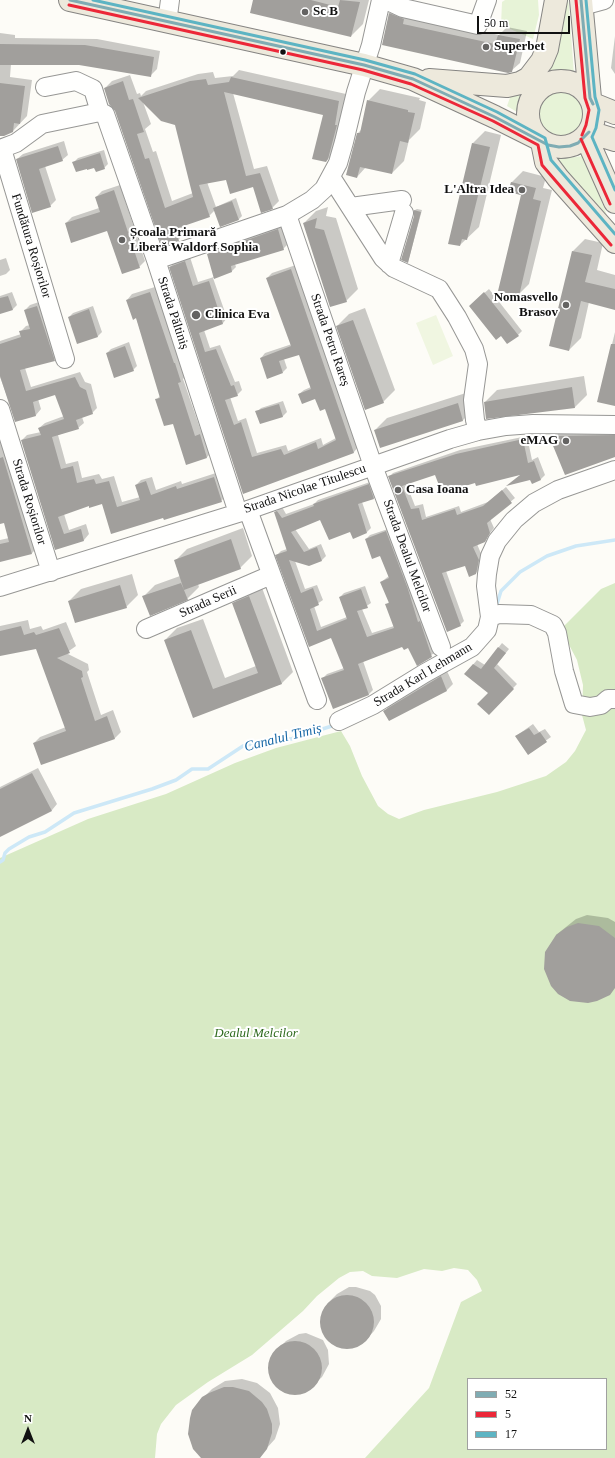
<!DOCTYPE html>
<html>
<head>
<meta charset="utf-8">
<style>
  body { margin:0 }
  #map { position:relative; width:615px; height:1458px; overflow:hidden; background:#fdfcf7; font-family:"Times New Roman",serif }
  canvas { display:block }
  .legend { position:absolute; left:467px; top:1378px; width:140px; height:72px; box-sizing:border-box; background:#fff; border:1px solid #a0a0a0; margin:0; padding:5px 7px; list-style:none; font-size:12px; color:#111 }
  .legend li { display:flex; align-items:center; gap:8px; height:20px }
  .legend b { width:20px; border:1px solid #a0a0a0 }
  .north { position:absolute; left:8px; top:1410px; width:40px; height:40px; -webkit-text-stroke:3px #fff; paint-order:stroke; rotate:0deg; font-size:11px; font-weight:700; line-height:16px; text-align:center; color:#111 }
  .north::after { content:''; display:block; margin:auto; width:14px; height:18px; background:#111; clip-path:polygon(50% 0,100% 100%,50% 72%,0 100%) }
  .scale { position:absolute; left:477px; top:16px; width:93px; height:18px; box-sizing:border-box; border:2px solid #111; border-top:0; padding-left:5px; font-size:12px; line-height:14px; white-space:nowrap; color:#111; -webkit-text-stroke:3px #fff; paint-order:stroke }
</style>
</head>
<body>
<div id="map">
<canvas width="615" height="1458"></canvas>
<ul class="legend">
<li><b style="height:5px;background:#7facb3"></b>52</li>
<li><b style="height:5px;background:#ec2738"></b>5</li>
<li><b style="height:5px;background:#5db4c3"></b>17</li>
</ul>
<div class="north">N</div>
<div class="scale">50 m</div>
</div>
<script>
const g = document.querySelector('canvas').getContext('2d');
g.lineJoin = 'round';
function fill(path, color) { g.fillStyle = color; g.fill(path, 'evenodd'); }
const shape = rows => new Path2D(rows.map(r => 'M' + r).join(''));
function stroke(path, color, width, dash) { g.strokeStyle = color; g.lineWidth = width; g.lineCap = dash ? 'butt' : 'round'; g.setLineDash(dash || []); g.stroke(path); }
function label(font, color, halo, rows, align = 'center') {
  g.font = font + ' "Times New Roman",serif'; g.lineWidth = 4; g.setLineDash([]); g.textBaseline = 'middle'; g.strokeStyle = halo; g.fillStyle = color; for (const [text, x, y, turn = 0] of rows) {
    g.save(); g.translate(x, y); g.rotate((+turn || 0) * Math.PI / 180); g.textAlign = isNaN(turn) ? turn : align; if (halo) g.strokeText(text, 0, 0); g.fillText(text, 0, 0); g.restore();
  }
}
fill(shape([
  [505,0,538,0,539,15,533,39,501,25,502,2],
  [563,0,568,0,569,6,574,75,555,75,535,83,526,97,522,115,507,106,513,89,528,83],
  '537 115a23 23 0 1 1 46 0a23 23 0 1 1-46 0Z',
  [583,156,590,172,607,215,556,159]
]), '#e7f3d7');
fill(shape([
  [615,583,615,1458,365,1458,429,1388,461,1302,482,1291,477,1280,468,1270,454,1268,442,1271,424,1269,397,1278,372,1276,363,1271,350,1272,339,1278,317,1296,303,1311,252,1355,208,1382,176,1405,161,1424,157,1434,155,1458,0,1458,0,858,88,819,166,794,235,763,276,748,341,731,350,746,362,776,378,806,388,814,399,819,424,810,497,792,546,776,566,762,575,751,586,730,582,715,583,685,577,660,567,641,559,631,601,589],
  [468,1379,606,1379,606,1449,468,1449]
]), '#d8eac5');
fill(shape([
  [436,315,453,356,433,365,416,323]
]), '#f0f6e1');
fill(shape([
  [254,0,369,0,363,24,351,36],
  [398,5,410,16,499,35,507,27,527,31,520,63,511,71,383,44,390,13],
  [0,33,15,35,15,38,97,39,160,51,157,69,150,76,89,65,11,64,10,77,32,80,27,116,13,131,0,135],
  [615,36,615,74,611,68],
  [239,70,346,94,333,154,326,161,324,114,233,93,254,169,267,166,279,201,272,208,253,185,226,178,207,182,216,207,236,198,242,216,238,220,215,210,209,216,183,225,185,233,178,240,105,88,112,81,130,75,137,94,140,93,141,96,146,91,198,74,213,72,215,78,233,76],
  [143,102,176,124,193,193,172,201,156,151,153,152,145,129,151,124],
  [380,89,420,98,419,100,426,102,420,129,409,140,404,161,392,173,366,167,357,177,358,133,362,129,368,101],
  [485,131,501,135,479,227,460,245,449,243,473,143],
  [64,141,68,155,62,160,45,166,56,200,50,206,17,159,23,154],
  [104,150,108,164,104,168,74,162,78,158],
  [523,171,546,177,543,188,552,190,529,284,518,295,522,195,509,192,512,182],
  [120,185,145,261,139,267,108,230,66,223,72,217,99,208,96,197,102,191],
  [328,207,326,216,336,218,358,289,346,301,304,223,316,211],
  [417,209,422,210,408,262,415,210],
  [282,226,287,245,283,249,235,264,236,267,232,271,213,278,227,318,223,323,204,330,210,348,220,345,235,382,239,381,242,390,237,395,230,397,238,421,246,418,257,453,286,445,288,451,321,438,323,445,336,438,326,408,316,398,299,394,304,390,311,387,299,353,284,359,287,368,283,372,261,358,265,353,292,344,267,278,272,273,296,265,358,447,354,452,244,493,170,267,175,262,190,257,198,282,214,277,208,254,212,250],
  [585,239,603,243,597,270,615,275,615,309,589,302,581,338,569,350,573,251],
  [6,258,10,270,6,274,0,276,0,260],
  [155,287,186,376,183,379,201,431,205,429,212,452,207,457,187,464,173,422,156,400,161,395,136,317,127,300,132,294],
  [489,289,522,331,518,335,501,335,474,302],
  [12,292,17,305,13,309,0,313,0,296],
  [42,301,59,355,54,360,25,368,31,387,80,372,85,382,91,384,97,408,92,413,82,417,84,423,78,428,58,435,66,464,78,461,82,478,99,474,102,479,114,476,122,502,140,497,136,485,141,480,152,477,156,490,181,481,182,484,219,472,226,496,221,501,112,532,102,503,89,504,64,514,69,530,86,524,89,534,84,540,56,548,22,440,27,435,41,432,39,428,45,423,64,416,56,394,38,399,41,409,36,415,16,421,0,377,0,341,21,334,20,332,26,326,30,325,25,310,30,305],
  [93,306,102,332,98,336,78,343,69,317,73,313],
  [365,308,395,390,383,402,337,326,349,314],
  [615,332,615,405,598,401],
  [129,342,137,366,133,370,107,353,111,349],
  [584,376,587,395,575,407,485,402,497,390],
  [469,392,475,408,463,420,380,446,375,430,387,418],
  [283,401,287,412,283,416,260,423,257,412,261,408],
  [615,430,615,456,551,437,557,431],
  [527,436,532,460,538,457,545,475,541,479,531,479,523,474,475,481,435,473,406,483,415,506,423,504,426,517,459,506,461,512,488,502,506,487,515,498,490,519,494,528,484,541,477,544,482,556,480,569,476,573,465,565,446,571,464,621,460,625,389,477,393,473,460,450],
  [4,441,38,547,32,553,0,561,0,540,9,538,5,522,0,523,0,442],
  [373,481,378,494,374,498,362,502,371,528,367,532,350,531,321,519,295,529,309,549,321,544,326,556,322,560,309,565,295,561,305,589,317,585,323,600,314,606,321,627,347,617,340,597,344,593,365,586,371,603,362,609,372,633,394,626,386,605,390,601,381,582,389,576,380,555,366,539,370,535,391,528,436,652,417,664,409,647,403,646,363,661,373,690,369,694,334,708,323,678,327,674,344,668,332,637,310,645,277,555,281,551,287,549,275,512,282,507,286,514,314,504,318,500],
  [243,528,252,556,240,568,198,584,199,587,187,599,143,597,155,585,180,576,175,561,187,549],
  [132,574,138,595,126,607,69,601,81,589],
  [261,585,293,672,281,684,193,716,165,640,177,628,203,619,225,678,256,666,233,604,245,592],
  [28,620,30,629,41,626,43,630,66,622,76,646,66,653,88,664,89,670,87,672,101,715,113,710,121,732,115,738,42,764,34,743,40,737,66,727,37,647,0,655,0,626],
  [502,643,509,649,497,664,517,684,489,713,489,692,465,674,477,660,485,665],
  [447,671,453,684,447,690,389,719,384,712,390,705],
  [533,724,539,732,545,729,551,737,528,753,516,736],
  [38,768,57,804,52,810,0,835,0,787],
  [587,915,608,918,615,922,615,988,556,935,576,919],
  [349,1287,356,1287,370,1291,375,1295,381,1306,381,1319,374,1331,366,1340,354,1347,348,1348,335,1345,326,1339,320,1322,324,1309,328,1303,337,1294],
  [306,1333,323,1340,328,1350,329,1364,322,1377,308,1390,301,1393,287,1392,275,1384,272,1377,270,1363,277,1350,286,1341,299,1334],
  [242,1379,257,1383,270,1393,278,1408,280,1424,275,1439,258,1458,203,1458,203,1398,212,1389,225,1381]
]), '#0003');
stroke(shape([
  [497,604,501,591,520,572,547,556,576,546,615,540],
  [0,862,3,860,5,853,9,849,29,837,45,832,74,813,152,789,176,780,192,769,208,769,243,746,275,738,291,739,335,725]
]), '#cde8f7', 3.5);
fill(shape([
  [253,0,311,0,338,7,340,0,360,2,351,37,250,13],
  [389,13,404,19,403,24,495,44,498,35,520,39,512,72,508,73,382,45],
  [0,44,85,45,154,57,151,77,79,65,0,65],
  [231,77,339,101,335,125,337,125,328,159,326,162,312,159,323,115,224,92,246,176,260,173,273,209,261,213,253,187,230,194,226,180,199,185,210,217,175,229,179,241,162,247,115,111,109,104,104,88,123,81,129,100,133,99,144,132,137,134,145,159,149,158,165,208,193,197,175,125,161,121,138,98,190,81,206,79,208,85,229,82],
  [0,83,25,86,20,124,14,123,13,132,4,136,0,136],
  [367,100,408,110,408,112,415,113,408,143,400,141,392,174,360,167,357,178,346,175,357,133,360,133],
  [472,143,490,147,467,240,462,239,460,246,448,244],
  [58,146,63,161,39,169,51,207,32,213,16,159],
  [100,153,105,169,96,172,94,168,87,170,87,169,76,172,72,162],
  [511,182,536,188,533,199,541,201,519,296,498,291,521,195,508,192],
  [114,190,140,268,122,274,107,231,71,243,65,223,100,212,95,197],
  [232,201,239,220,220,227,213,208],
  [414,210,421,212,408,263,401,260,414,216],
  [317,218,315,228,324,230,347,302,330,307,303,223],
  [278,229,284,250,231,266,232,272,214,279,207,254],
  [572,251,592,255,585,282,615,289,615,310,581,301,569,351,549,346],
  [185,261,193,286,209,281,223,324,199,333,205,352,216,349,231,386,234,385,238,396,225,400,234,425,241,422,252,457,281,449,284,455,316,442,318,449,336,440,325,409,320,411,315,399,302,404,298,394,311,389,299,355,279,361,283,373,267,379,260,358,291,346,266,278,291,269,354,453,243,494,169,267],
  [150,292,174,363,175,363,181,382,178,383,195,436,200,434,207,458,186,465,173,424,164,426,155,399,160,398,136,318,133,320,126,300],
  [484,292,519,336,507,344,501,336,496,340,469,306],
  [8,296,13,310,0,314,0,298],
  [37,306,55,361,20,370,26,391,75,377,80,387,86,390,93,414,76,420,79,429,52,437,61,469,73,466,77,483,94,479,96,484,109,481,117,507,140,500,135,485,146,481,151,495,176,486,177,489,214,477,222,502,164,520,163,518,111,534,102,504,89,508,89,506,58,517,64,534,81,529,84,541,55,550,21,440,41,435,38,428,64,419,55,395,33,402,36,416,15,422,0,376,0,344,21,337,19,331,30,329,24,310],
  [89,309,98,337,77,344,68,317],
  [353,320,384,403,365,410,336,326],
  [611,344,615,344,615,406,597,402],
  [125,346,134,371,114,378,106,353],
  [572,387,575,408,486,419,484,402],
  [458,403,463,421,380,448,374,430],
  [279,404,283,417,260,424,255,411],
  [615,435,615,457,565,475,549,436],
  [523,439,528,463,534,461,541,480,532,484,530,480,506,486,520,475,476,486,475,483,442,493,435,475,402,486,411,509,419,508,422,520,455,509,457,515,483,506,502,490,512,503,487,523,490,533,485,542,473,547,479,560,476,574,469,577,465,566,442,573,461,626,447,632,388,476,456,454],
  [3,457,32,554,0,562,0,544,9,542,4,523,0,524,0,458],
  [369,484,374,499,358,504,367,533,353,539,350,532,329,540,320,520,291,532,304,552,317,547,322,561,309,566,289,560,301,593,313,588,319,605,310,609,317,631,347,619,339,597,361,589,368,608,357,611,367,637,394,628,385,604,389,603,380,582,389,578,380,556,372,559,365,539,386,531,408,589,418,622,420,621,432,657,417,666,408,648,404,650,402,647,358,664,369,695,333,709,321,678,344,670,331,638,309,647,275,555,287,551,274,512,277,511,282,518,314,506,313,504],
  [231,539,241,569,184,590,188,600,150,616,142,596,181,583,184,590,174,560],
  [120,585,127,608,75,623,68,601],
  [249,596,282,684,193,718,164,640,191,630,213,689,258,673,232,603],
  [21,626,24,635,34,632,36,635,59,628,70,653,57,658,82,671,83,677,81,678,95,721,107,716,115,739,41,765,33,743,66,731,36,649,0,656,0,631],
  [498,647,506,653,494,668,514,689,489,715,477,704,488,693,464,674,473,664,481,669],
  [441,676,447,691,389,721,383,711],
  [529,728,534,735,540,732,547,742,528,755,515,736],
  [32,773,52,811,0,837,0,789],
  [578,923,599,926,615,938,615,988,610,995,597,1001,588,1003,570,1001,558,994,551,986,544,969,545,952,556,935,567,927],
  '320 1322a27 27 0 1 1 54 0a27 27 0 1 1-54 0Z',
  '268 1368a27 27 0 1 1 54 0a27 27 0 1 1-54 0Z',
  [224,1387,233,1387,249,1391,262,1402,267,1409,272,1424,272,1433,267,1449,260,1458,201,1458,193,1449,188,1434,190,1418,192,1410,202,1397,209,1393]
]), '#a19f9c');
const minor = shape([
  [386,0,403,8,478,25,487,0],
  [582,6,604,0],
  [167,23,170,0],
  [45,87,76,81,93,89,100,112],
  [0,149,16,143,42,124,100,112,105,114,156,260,238,513],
  [2,149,65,359],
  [331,177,383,258,394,268,439,289,457,317,474,349,478,364,473,400,475,420,478,431],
  [351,207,402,200],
  [287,215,373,466,441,647],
  [156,260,287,215,312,200,324,189,338,163,344,142,356,92,371,45,381,0],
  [389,264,404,213],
  [0,409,51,572],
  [248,510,317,700],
  [0,587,248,510,450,439,478,431,506,426,533,424,615,425],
  [490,617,499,614,531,615,553,625,557,633,564,671,574,704,590,707,601,705,608,699,615,699],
  [146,629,271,575],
  [339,721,373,705,425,673,472,647,487,630,490,617,486,586,487,574,490,556,497,541,514,520,534,503,558,490,615,470]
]);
const major = shape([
  [70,0,364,65,413,79,495,117,537,138],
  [581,0,590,98],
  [429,80,507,86,520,83,529,78,542,61,547,49,556,0],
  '528 114a33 33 0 1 1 66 0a33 33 0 1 1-66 0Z',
  [593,104,615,113],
  [589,132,615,140],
  [586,137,615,202],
  [542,142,546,162,558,178,615,242]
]);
stroke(minor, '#979795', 20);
stroke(major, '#858482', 24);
stroke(minor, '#fffffe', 18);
stroke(major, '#ede9dc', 22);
stroke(shape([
  [70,0,364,65,413,79,495,117,548,145,559,147,570,146,578,143,589,132],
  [581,0,590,98,593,104]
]), '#7facb3', 3);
stroke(shape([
  [576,0,585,98,589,110,586,125,582,135],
  [69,5,363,70,411,84,493,121,538,145,542,165,611,245],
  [581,139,610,204]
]), '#ec2738', 3);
stroke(shape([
  [93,0,365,60,415,74,497,112,545,138,551,160,615,234],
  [586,0,595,97,599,110,596,128,592,137,615,190]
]), '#5db4c3', 3);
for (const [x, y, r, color] of [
  [305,12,4,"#646362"],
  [486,47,4,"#646362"],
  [283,52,3.5,"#111"],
  [522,190,4,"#646362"],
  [122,240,4,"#646362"],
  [566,305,4,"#646362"],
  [196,315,5,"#646362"],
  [566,441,4,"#646362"],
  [398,490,4,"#646362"]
]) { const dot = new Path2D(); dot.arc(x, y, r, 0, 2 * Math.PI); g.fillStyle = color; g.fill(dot); stroke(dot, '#fff', 1.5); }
label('bold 13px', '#111', '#fff', [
  ["Sc B",313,12],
  ["Superbet",494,47],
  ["L'Altra Idea",514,190,"right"],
  ["Școala Primară",130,233],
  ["Liberă Waldorf Sophia",130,248],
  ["Nomasvello",558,298,"right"],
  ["Brasov",558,313,"right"],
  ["Clinica Eva",205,315],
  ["eMAG",558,441,"right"],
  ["Casa Ioana",406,490]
], 'left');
label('13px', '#111', '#fff', [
  ["Fundătura Roșiorilor",31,246,73],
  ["Strada Păltiniș",173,313,72],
  ["Strada Petru Rareș",330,340,71],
  ["Strada Nicolae Titulescu",305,489,-19],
  ["Strada Roșiorilor",29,502,73],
  ["Strada Dealul Melcilor",407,556,70],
  ["Strada Serii",208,602,-24],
  ["Strada Karl Lehmann",423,675,-31]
]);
label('italic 13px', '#2f6b1f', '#fff', [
  ["Dealul Melcilor",256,1034]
]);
label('italic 14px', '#1768a6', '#fff', [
  ["Canalul Timiș",283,738,-14]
]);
</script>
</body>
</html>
